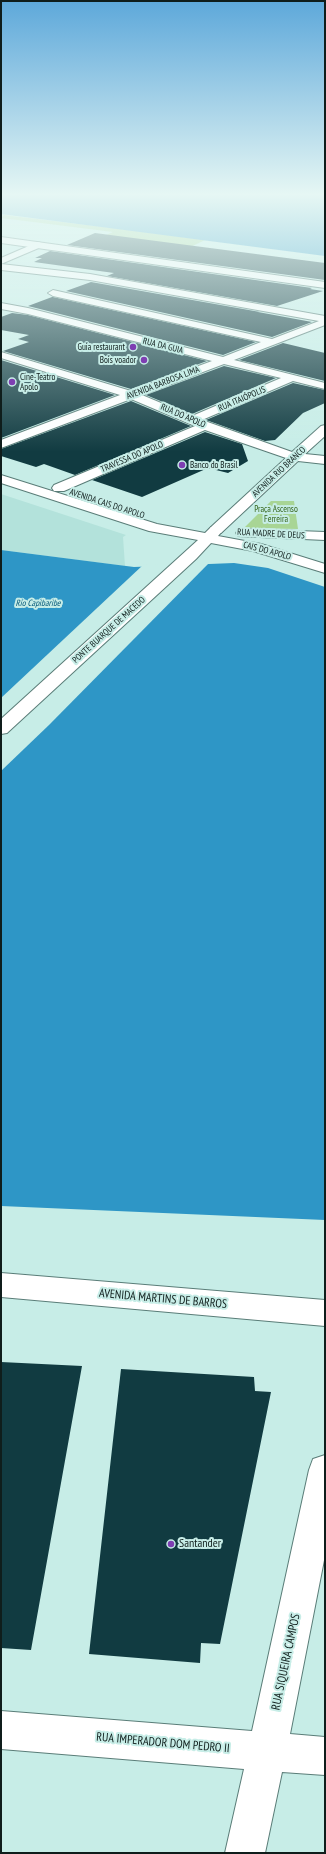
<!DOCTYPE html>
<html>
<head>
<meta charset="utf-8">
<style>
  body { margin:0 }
  #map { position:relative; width:326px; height:1854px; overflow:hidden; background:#c7ede7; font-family:"PT Sans Narrow",sans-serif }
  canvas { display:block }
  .frame { position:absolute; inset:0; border:2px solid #0f1d1b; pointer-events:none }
</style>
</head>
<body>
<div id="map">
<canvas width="326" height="1854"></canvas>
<div class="frame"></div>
</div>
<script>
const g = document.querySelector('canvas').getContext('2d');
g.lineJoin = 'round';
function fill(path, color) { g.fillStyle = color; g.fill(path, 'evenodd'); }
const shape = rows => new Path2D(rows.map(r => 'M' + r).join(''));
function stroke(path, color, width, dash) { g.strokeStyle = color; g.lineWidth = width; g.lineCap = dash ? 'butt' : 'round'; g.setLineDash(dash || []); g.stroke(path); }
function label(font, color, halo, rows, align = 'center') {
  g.font = font + ' "PT Sans Narrow",sans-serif'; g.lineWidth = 4; g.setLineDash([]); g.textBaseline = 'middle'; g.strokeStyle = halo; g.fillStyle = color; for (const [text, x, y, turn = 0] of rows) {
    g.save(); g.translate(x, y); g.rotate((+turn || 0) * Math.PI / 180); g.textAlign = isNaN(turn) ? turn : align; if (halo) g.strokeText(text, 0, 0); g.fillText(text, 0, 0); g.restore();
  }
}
fill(shape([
  [1,494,126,535,123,537,125,566,1,550]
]), '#b3e2db');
fill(shape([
  [4,215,121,229,205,240,170,257,84,245,113,232,1,218],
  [271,501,294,501,298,529,249,528,245,527]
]), '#a8d595');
fill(shape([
  [1,193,325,193,325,256,1,214],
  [1,550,134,567,234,563,268,568,325,587,325,1220,1,1206]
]), '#2e96c6');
fill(shape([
  [210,562,49,725,1,771,1,698,143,565]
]), '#c7ede7');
fill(shape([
  [95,233,325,263,325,280,67,245],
  [50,251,312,288,310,289,323,291,277,306,107,276,114,273,34,262,42,258,35,258],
  [91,282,260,312,258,312,312,322,272,337,66,291],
  [52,297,53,297,256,342,223,355,28,306],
  [12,313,28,315,207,361,131,389,3,351,29,342,18,339,29,335,1,330,1,317],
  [283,343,325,353,325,381,239,360],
  [1,360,115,395,1,438],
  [224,366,276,378,192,414,146,395],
  [293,383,325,390,325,403,303,413,275,440,265,441,206,420],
  [131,401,191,426,75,475,44,464,36,467,1,456,1,449],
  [205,432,242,444,248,461,228,473,208,468,142,497,92,480],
  [1,1362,82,1366,31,1650,1,1648],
  [121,1369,254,1377,255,1391,271,1392,220,1644,201,1643,200,1663,89,1654]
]), '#113b41');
const minor = shape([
  [38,242,41,243,41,247,1,264,1,258,38,242],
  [1,264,90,274,325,316,325,325,234,360,325,383,325,389,293,381,202,420,292,452,321,426,325,425,325,436,305,454,325,456,325,464,298,461,221,533,216,534,211,533,209,530,211,527,286,458,205,430,64,491,54,491,52,488,54,485,195,426,131,399,1,448,1,440,120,395,1,358,1,352,131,391,212,361,28,314,1,309,1,303,28,308,223,357,261,342,53,296,48,293,53,290,272,339,319,321,90,280,1,270,1,264],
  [224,364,281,378,192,416,142,395,224,364],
  [325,1455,325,1555,290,1734,325,1737,325,1775,282,1772,265,1853,225,1853,244,1769,1,1749,1,1711,252,1731,309,1470,313,1459,325,1455]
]);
const major = shape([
  [1,237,325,282,325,288,1,243,1,237],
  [1,475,157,524,205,533,211,527,221,527,223,530,218,536,261,544,325,564,325,573,253,551,211,543,196,559,7,733,1,734,1,719,198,540,149,531,1,483,1,475],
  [243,529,325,532,325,540,238,536,236,533,238,530,243,529],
  [1,1273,325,1300,325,1326,1,1297,1,1273]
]);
stroke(minor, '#5a7d78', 2);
stroke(major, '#5a7d78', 2);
fill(minor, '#fff');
fill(major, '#fff');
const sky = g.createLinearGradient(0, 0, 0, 452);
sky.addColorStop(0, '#5da8da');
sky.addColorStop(0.43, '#e6f7f4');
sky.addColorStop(1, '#e6f7f400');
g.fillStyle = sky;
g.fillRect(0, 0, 326, 452);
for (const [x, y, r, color] of [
  [133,347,4,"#7e3eb2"],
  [144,360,4,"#7e3eb2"],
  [12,382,4,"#7e3eb2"],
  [182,465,4,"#7e3eb2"],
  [171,1544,4,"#7e3eb2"]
]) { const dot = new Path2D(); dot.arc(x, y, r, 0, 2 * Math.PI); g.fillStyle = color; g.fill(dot); stroke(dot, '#c7ede7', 1.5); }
label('9px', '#0f1d1b', '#c7ede7', [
  ["RUA DA GUIA",163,346,14],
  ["AVENIDA BARBOSA LIMA",163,383,-21],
  ["RUA ITAIÓPOLIS",242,399,-23],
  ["RUA DO APOLO",183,416,23],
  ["TRAVESSA DO APOLO",132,457,-23],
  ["AVENIDA RIO BRANCO",279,472,-43],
  ["AVENIDA CAIS DO APOLO",107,504,18],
  ["RUA MADRE DE DEUS",271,534,3],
  ["CAIS DO APOLO",267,551,15],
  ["PONTE BUARQUE DE MACEDO",109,630,-42]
]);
label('9px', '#0f1d1b', '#c7ede7', [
  ["Guia restaurant",125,347],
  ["Bois voador",136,360],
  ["Cine-Teatro",20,377,"left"],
  ["Apolo",20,387,"left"],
  ["Banco do Brasil",190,465,"left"]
], 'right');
label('9px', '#35641a', '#c7ede7', [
  ["Praça Ascenso",276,509],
  ["Ferreira",276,519]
]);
label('italic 9px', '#015677', '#c7ede7', [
  ["Rio Capibaribe",38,603]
]);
label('12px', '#0f1d1b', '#c7ede7', [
  ["AVENIDA MARTINS DE BARROS",163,1299,5],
  ["RUA SIQUEIRA CAMPOS",286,1662,-78],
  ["RUA IMPERADOR DOM PEDRO II",163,1743,5]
]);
label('12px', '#0f1d1b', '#c7ede7', [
  ["Santander",179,1544]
], 'left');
</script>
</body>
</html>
